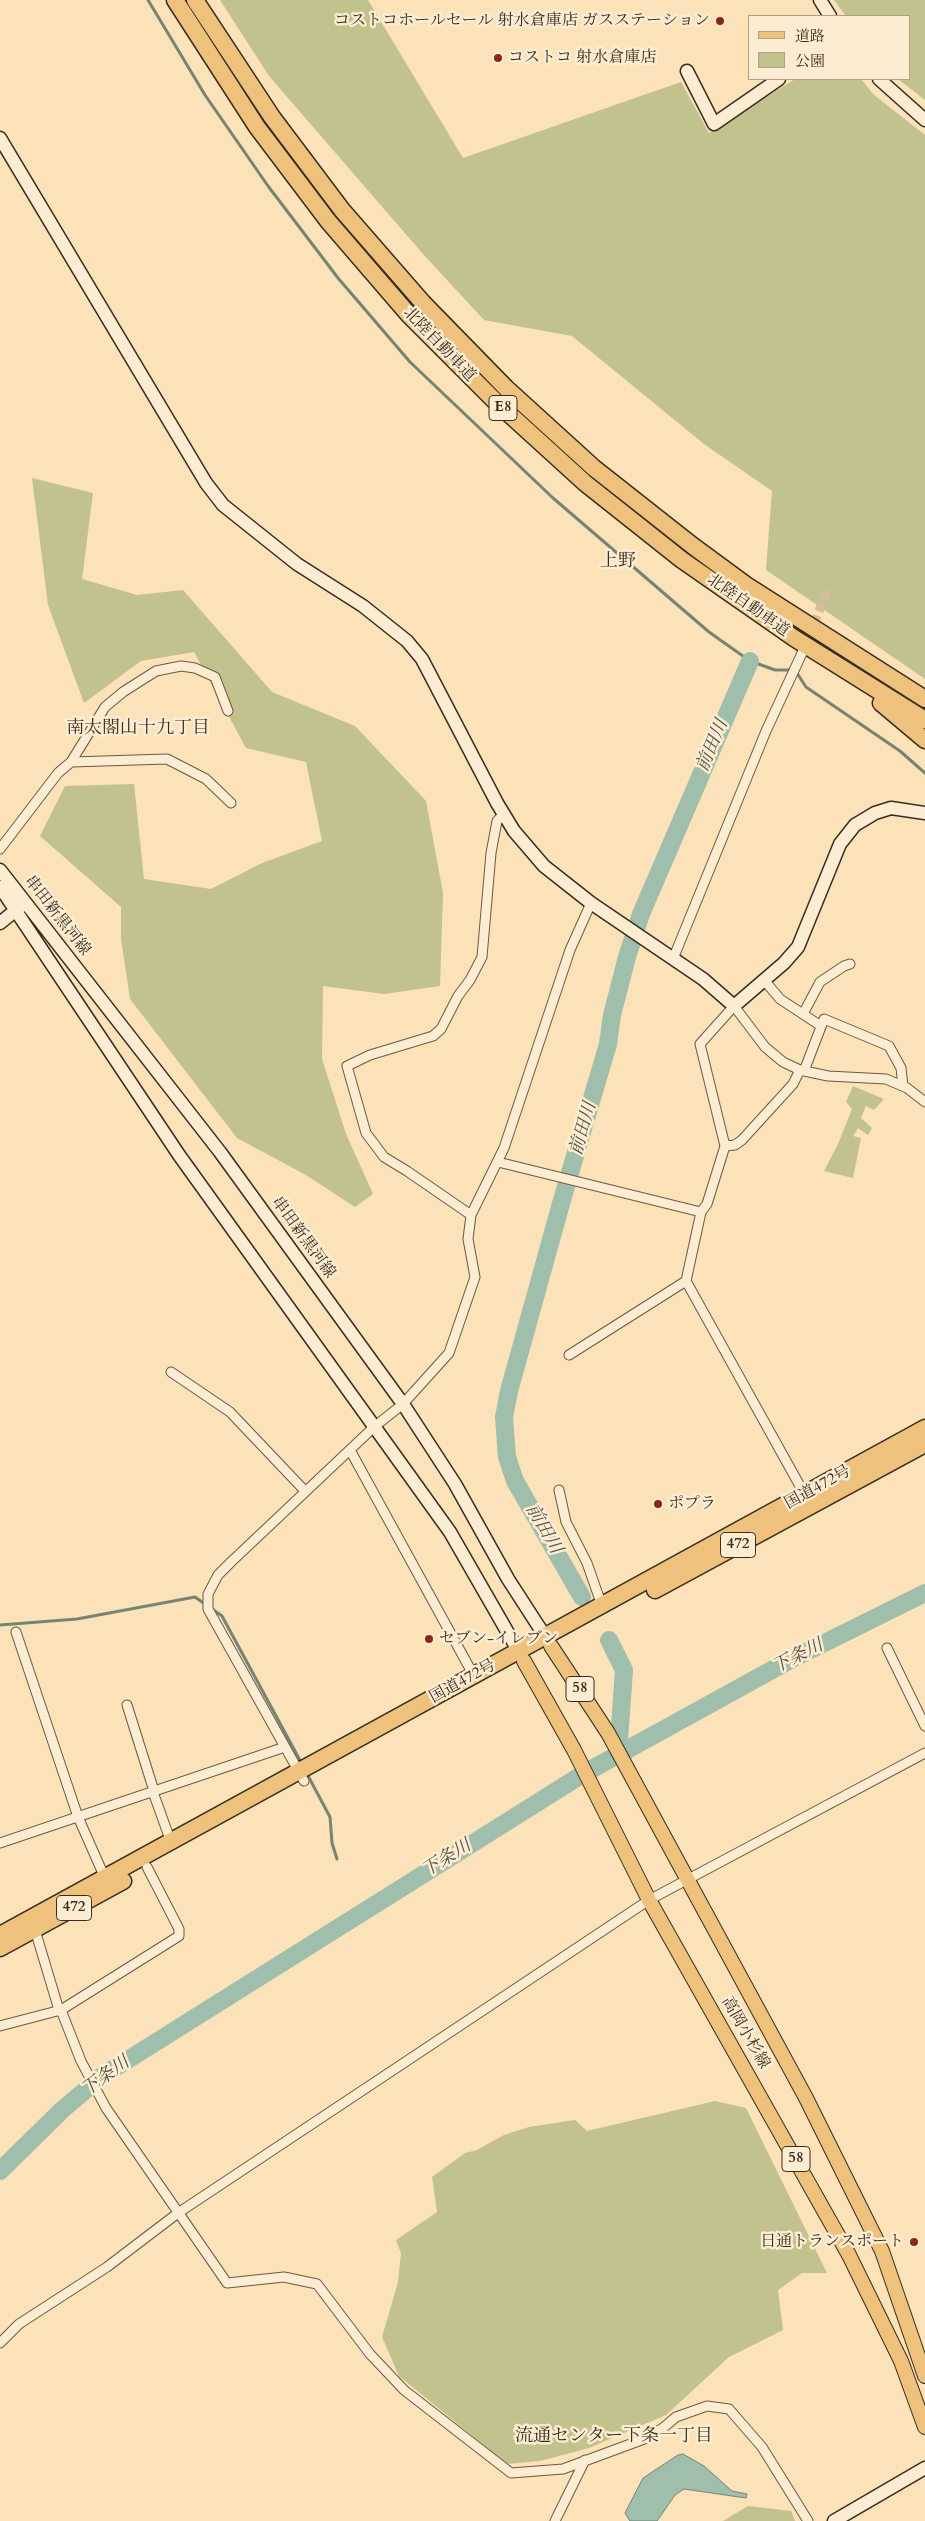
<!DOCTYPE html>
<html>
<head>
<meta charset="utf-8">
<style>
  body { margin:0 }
  #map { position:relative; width:925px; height:2521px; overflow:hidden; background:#fbe2b8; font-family:Cardo,"Noto Serif JP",serif }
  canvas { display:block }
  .legend { position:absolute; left:748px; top:15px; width:162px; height:65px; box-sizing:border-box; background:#fcecd1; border:1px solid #aea089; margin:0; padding:6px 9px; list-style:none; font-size:15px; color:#382d1e }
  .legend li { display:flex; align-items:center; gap:10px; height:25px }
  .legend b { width:25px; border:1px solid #aea089 }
</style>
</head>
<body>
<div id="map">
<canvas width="925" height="2521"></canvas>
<ul class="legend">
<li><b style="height:6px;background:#eec17c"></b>道路</li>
<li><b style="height:14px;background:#c1c28d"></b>公園</li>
</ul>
</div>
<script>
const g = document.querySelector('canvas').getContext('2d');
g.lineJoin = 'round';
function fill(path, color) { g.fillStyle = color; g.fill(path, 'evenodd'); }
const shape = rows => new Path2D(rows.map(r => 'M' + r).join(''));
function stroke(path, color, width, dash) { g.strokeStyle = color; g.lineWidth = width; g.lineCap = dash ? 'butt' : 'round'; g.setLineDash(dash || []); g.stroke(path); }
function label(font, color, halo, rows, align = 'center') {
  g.font = font + ' Cardo,"Noto Serif JP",serif'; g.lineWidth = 5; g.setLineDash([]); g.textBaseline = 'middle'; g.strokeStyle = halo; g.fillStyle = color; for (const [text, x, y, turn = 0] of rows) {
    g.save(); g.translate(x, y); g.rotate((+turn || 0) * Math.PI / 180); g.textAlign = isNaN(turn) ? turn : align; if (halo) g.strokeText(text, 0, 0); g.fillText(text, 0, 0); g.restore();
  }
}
fill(shape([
  [220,0,368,0,463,158,681,82,709,133,795,79,861,79,874,95,925,135,925,679,766,570,772,491,704,444,572,336,484,320,423,254,269,76],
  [834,0,925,0,925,100,898,79,909,79,909,16,846,16],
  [32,478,93,493,82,579,137,595,183,590,272,692,355,726,426,801,443,893,440,986,384,994,323,986,322,1059,346,1134,373,1194,355,1207,306,1175,237,1138,130,999,121,939,121,907,40,836,65,786,134,784,144,879,211,889,262,863,322,841,306,762,246,748,194,652,141,661,84,703,48,605],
  [853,1086,884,1099,874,1110,866,1106,861,1118,872,1128,868,1135,858,1128,853,1136,861,1138,853,1178,824,1171,838,1144,852,1109,846,1102],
  [715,2101,746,2108,827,2273,802,2273,778,2290,783,2330,729,2357,666,2415,589,2448,540,2461,507,2464,399,2376,382,2337,398,2282,401,2253,396,2240,437,2212,432,2177,465,2153,477,2150,504,2135,529,2127,575,2120,587,2131],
  [748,2506,791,2511,795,2521,723,2521]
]), '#c1c28d');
const water = shape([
  [683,2454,704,2466,732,2491,747,2494,746,2498,684,2489,675,2495,657,2521,630,2521,625,2513,643,2478,678,2455,683,2454]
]);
fill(water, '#9fbeac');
stroke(water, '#768473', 1);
stroke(shape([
  [148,0,205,95,268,186,338,278,410,362,553,498,709,632,750,661,775,670,795,670,806,687,900,751,925,773],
  [0,1625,77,1619,195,1597,222,1616,302,1764],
  [306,1772,330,1817,332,1843,337,1859]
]), '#768473', 3);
stroke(shape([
  [582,1597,515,1481,507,1457,504,1417,509,1391,562,1200,608,1044,612,1015,627,957,641,914,750,661],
  [609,1640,624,1670,618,1755],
  [0,2171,62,2110,102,2076,583,1774,790,1660,925,1593]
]), '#9fbeac', 18);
stroke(shape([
  [804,649,829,586]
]), '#d4be99', 9, [9, 4.5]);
const street = shape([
  [71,762,167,759,206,779,231,803],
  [0,849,58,773,71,762,105,707,123,692,156,671,181,666,195,668,215,677,228,711],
  [673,959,766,731,803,651],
  [764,980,780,999,821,1026],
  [803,1014,820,982,844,966,850,964],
  [800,1070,793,1084,742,1140,735,1145,725,1146,707,1204,701,1212,686,1281,805,1495],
  [804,1071,824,1019,889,1046,901,1068,903,1086],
  [725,1146,700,1044,734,1006,765,1047,783,1062,800,1070,828,1076,886,1079,907,1088,925,1102],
  [498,1162,701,1212],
  [471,1215,407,1171,384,1157,366,1133,347,1066,370,1055,433,1036,441,1029,458,996,470,980,482,957,491,853,497,821,504,814],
  [569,1355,686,1281],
  [171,1372,230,1412,305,1491],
  [350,1450,474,1676],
  [559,1490,566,1522,587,1563,602,1606],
  [16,1632,78,1817,105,1878],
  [887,1648,925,1726],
  [127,1705,154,1791],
  [304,1781,208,1609,208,1594,218,1575,231,1562,374,1427,403,1404,449,1353,475,1277,468,1239,471,1215,504,1148,570,950,591,903],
  [153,1792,171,1842],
  [0,1843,285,1747],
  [35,1930,59,2010],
  [61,2010,81,2061,106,2108,227,2283,284,2277,317,2284,370,2354,404,2390,511,2473,563,2469,644,2439,663,2428,676,2417,707,2406,729,2409,762,2447,808,2521],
  [0,2026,61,2010,179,1936,179,1929,147,1867],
  [0,2343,19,2324,107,2267,178,2213,649,1900,925,1753],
  [555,2521,585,2460]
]);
const secondary = shape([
  [820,0,830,16],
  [687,71,714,124,779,79],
  [879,79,925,120],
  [0,138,206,483,223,505,297,564,363,606,407,641,422,659,497,803,514,831,544,866,591,903,703,979,734,1006,784,963,798,947,840,844,855,825,875,813,891,808,925,813],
  [0,870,220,1152,403,1404,455,1484,508,1579,550,1644],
  [0,887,179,1155,450,1532,523,1659],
  [0,923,21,906],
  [834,2521,925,2468]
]);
const primary = shape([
  [551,1646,608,1733,806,2098,882,2251,925,2376],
  [524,1661,574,1750,649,1900,849,2255,901,2361,925,2427]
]);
const highway = shape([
  [175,0,257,127,328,221,409,315,496,402,585,483,682,560,794,638,925,720],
  [195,0,272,117,342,210,423,303,506,388,594,468,693,546,746,585,925,699],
  [881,703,925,740],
  [655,1590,925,1444],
  [0,1935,925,1428],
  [0,1948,123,1881]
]);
stroke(street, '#695a44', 11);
stroke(secondary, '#382d1e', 15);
stroke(primary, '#382d1e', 16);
stroke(highway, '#382d1e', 19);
stroke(street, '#fcecd1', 9);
stroke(secondary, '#fcecd1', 12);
stroke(primary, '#eec17c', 14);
stroke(highway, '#eec17c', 16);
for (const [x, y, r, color] of [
  [720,21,5,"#8f2418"],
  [498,58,5,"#8f2418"],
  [658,1504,5,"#8f2418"],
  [429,1639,5,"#8f2418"],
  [914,2242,5,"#8f2418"]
]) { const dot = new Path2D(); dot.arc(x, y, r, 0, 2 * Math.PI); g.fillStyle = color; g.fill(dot); stroke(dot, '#fcecd1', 2); }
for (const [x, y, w] of [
  [503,408,28],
  [738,1545,35],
  [580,1689,28],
  [74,1908,35],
  [796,2159,28]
]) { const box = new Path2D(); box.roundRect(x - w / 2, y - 12.5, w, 25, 4); g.fillStyle = '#fcecd1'; g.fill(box); stroke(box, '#382d1e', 1); }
label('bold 15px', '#382d1e', null, [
  ["E8",503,408],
  ["472",738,1545],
  ["58",580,1689],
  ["472",74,1908],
  ["58",796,2159]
]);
label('16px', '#382d1e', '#fcecd1', [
  ["コストコホールセール 射水倉庫店 ガスステーション",710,21,"right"],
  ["コストコ 射水倉庫店",508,58],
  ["ポプラ",668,1504],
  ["セブン-イレブン",439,1639],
  ["日通トランスポート",904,2242,"right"]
], 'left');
label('16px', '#382d1e', '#fcecd1', [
  ["北陸自動車道",439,345,46],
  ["北陸自動車道",748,606,35],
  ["串田新黒河線",57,916,52],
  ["串田新黒河線",303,1238,54],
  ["国道472号",818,1488,-29],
  ["国道472号",463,1682,-29],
  ["高岡小杉線",745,2033,60]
]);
label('18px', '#382d1e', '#fcecd1', [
  ["上野",618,562],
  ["南太閤山十九丁目",138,729],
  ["流通センター下条一丁目",614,2437]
]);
label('italic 18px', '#525142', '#fcecd1', [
  ["前田川",713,746,-67],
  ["前田川",584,1129,-74],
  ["前田川",543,1529,60],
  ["下条川",798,1657,-27],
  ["下条川",447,1859,-32],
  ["下条川",106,2077,-36]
]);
</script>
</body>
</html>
